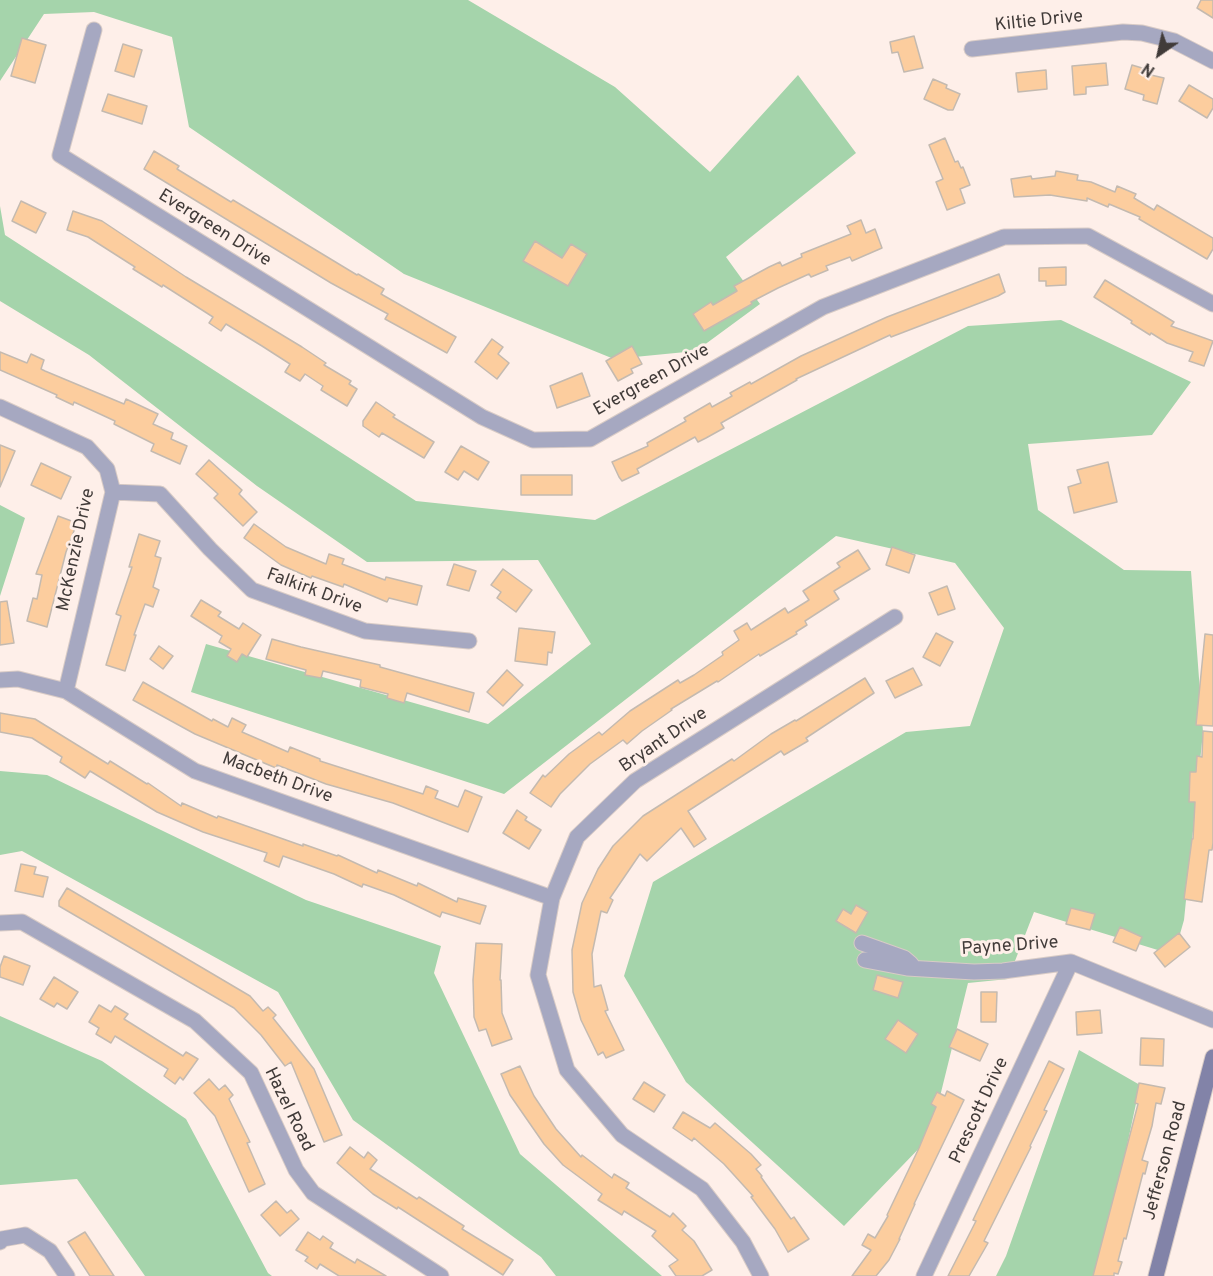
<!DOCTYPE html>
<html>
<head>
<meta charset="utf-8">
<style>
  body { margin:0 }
  #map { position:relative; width:1213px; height:1276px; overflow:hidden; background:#feefe9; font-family:Overpass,sans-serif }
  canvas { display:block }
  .north { position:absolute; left:1129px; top:24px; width:60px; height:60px; -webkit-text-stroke:4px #feefe9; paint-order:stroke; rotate:214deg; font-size:16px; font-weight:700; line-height:24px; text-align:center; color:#413b39 }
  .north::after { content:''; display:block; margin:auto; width:21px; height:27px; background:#413b39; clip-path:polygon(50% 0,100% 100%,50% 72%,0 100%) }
</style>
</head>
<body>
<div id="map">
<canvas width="1213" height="1276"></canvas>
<div class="north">N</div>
</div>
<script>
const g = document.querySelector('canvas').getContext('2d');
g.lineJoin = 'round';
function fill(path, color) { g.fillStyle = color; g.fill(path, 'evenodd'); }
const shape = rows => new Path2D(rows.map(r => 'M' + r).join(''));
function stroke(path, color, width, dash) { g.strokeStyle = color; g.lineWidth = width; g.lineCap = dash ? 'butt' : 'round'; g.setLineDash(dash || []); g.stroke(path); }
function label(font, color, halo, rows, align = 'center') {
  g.font = font + ' Overpass,sans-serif'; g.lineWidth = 6; g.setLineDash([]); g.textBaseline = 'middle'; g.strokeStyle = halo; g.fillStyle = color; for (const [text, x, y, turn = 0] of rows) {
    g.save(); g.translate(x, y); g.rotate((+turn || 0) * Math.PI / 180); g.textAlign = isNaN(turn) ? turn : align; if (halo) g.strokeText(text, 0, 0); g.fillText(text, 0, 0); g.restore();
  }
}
fill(shape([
  [0,0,468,0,615,87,710,172,798,75,856,153,726,257,760,304,696,351,614,359,404,274,189,127,172,37,94,12,44,14,0,81],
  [0,206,5,235,416,501,595,520,968,326,1061,320,1191,382,1152,435,1028,444,1038,510,1124,570,1191,571,1203,732,1184,920,1174,955,1034,912,1008,979,968,983,930,1137,844,1226,686,1082,624,976,653,882,906,732,970,726,1004,628,955,563,836,536,504,794,191,692,206,644,488,724,591,644,538,560,367,562,257,486,89,355,0,301],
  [0,505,25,518,0,596],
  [0,771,47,775,306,900,441,946,434,973,520,1154,662,1276,556,1276,541,1257,353,1120,278,992,22,851,0,855],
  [0,1016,102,1061,186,1119,268,1273,272,1276,145,1276,77,1179,0,1185],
  [1079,1050,1140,1085,1099,1276,996,1276,1006,1256]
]), '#a5d4ab');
const building = shape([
  [1201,0,1213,0,1213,18,1197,8,1201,0],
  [914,36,923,68,904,72,898,52,892,53,890,42,914,36],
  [22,38,46,45,35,83,11,76,22,38],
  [123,44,142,50,134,77,115,71,123,44],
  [1106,63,1108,85,1086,87,1086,94,1074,95,1072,66,1106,63],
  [1132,65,1152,71,1151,75,1164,78,1157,104,1143,100,1144,95,1125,89,1132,65],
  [1046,70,1047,89,1018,92,1016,73,1046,70],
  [933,79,947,85,946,88,960,94,953,110,948,110,924,99,933,79],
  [1189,85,1213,99,1213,108,1207,118,1179,101,1189,85],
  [108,94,147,106,142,124,102,111,108,94],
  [945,138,955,162,958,161,961,168,963,167,970,185,960,189,965,203,947,210,936,182,943,179,929,145,945,138],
  [154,151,179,166,177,169,231,202,233,200,357,275,358,274,384,289,381,294,456,337,447,353,385,319,388,314,331,283,144,169,154,151],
  [1056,171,1078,175,1077,180,1091,182,1115,192,1117,186,1136,194,1134,198,1154,210,1157,205,1213,238,1213,249,1207,259,1139,219,1140,217,1109,204,1108,207,1087,198,1087,201,1050,195,1014,197,1011,179,1031,176,1032,179,1055,176,1056,171],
  [21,201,46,213,36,233,12,221,21,201],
  [73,211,102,221,186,277,302,347,326,363,324,365,351,381,349,384,357,389,347,406,321,390,323,386,305,374,300,381,285,372,290,364,262,346,226,324,221,331,209,323,213,317,163,285,162,287,133,269,135,267,88,237,67,230,73,211],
  [861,220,866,233,875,229,882,248,852,261,850,257,826,266,828,270,811,277,809,274,778,288,751,302,752,304,704,331,693,314,711,302,713,305,737,291,734,286,769,267,780,262,782,266,802,257,801,254,851,234,847,226,861,220],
  [535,241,562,258,571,244,587,254,568,286,523,261,535,241],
  [1066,267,1066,285,1046,286,1046,281,1039,281,1039,268,1066,267],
  [999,274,1005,292,998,296,891,337,890,335,796,379,797,380,721,423,724,428,706,438,698,442,695,437,637,469,639,473,622,481,619,477,612,462,648,446,647,443,686,421,684,418,710,403,712,407,732,396,730,393,750,382,751,384,801,356,887,317,999,274],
  [1105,280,1174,322,1171,326,1213,341,1204,366,1189,361,1193,352,1167,343,1151,333,1150,335,1131,323,1132,321,1094,297,1105,280],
  [492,339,503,347,498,354,509,363,497,379,475,362,492,339],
  [632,346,642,364,631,369,633,373,618,381,606,361,632,346],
  [0,352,27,363,31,354,44,360,41,369,45,371,124,404,126,399,158,414,153,424,173,433,171,439,187,446,180,464,151,451,154,444,114,424,115,421,74,402,73,405,56,397,57,395,0,370,0,352],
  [582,373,590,396,557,408,550,386,582,373],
  [376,402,395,415,393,417,434,442,424,458,382,433,379,437,363,426,363,421,376,402],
  [0,445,15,451,0,487,0,445],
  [461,446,489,462,478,480,464,471,458,480,445,472,461,446],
  [209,460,242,490,239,494,257,512,243,526,214,498,218,494,196,474,209,460],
  [1108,462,1117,502,1074,513,1068,487,1081,483,1077,470,1108,462],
  [41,463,71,477,61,499,31,485,41,463],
  [521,475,572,475,572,495,521,495,521,475],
  [58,516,77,523,66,552,47,627,27,621,33,598,37,599,42,575,36,574,58,516],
  [254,524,286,547,326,564,329,554,344,559,342,564,385,580,386,577,422,586,417,605,389,598,387,602,344,584,343,587,312,576,311,578,281,565,244,538,254,524],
  [139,534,160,541,155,556,161,558,153,587,159,590,153,607,145,604,134,635,136,635,125,671,106,665,121,616,116,614,132,567,129,567,139,534],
  [892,547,915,555,909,573,886,565,892,547],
  [858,550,870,569,834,591,839,599,805,621,807,625,796,632,797,634,760,656,759,654,718,682,717,681,671,709,672,710,642,731,627,744,623,740,590,764,560,794,551,807,530,793,543,775,545,777,569,754,599,732,602,735,630,711,678,680,680,683,694,675,723,655,722,652,739,640,734,631,747,623,751,630,785,608,788,613,809,600,803,591,840,567,837,563,858,550],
  [454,564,476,571,469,591,447,585,454,564],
  [503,569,532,590,516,612,497,598,501,592,491,585,503,569],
  [947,586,955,609,938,615,929,593,947,586],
  [201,600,221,612,218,616,239,629,243,623,261,635,247,657,242,654,237,662,227,656,231,649,219,642,222,636,191,616,201,600],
  [7,601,14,643,0,645,0,602,7,601],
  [519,628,555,632,552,653,548,652,547,665,515,661,519,628],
  [936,633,953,642,940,666,923,657,936,633],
  [1205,634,1213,635,1213,726,1196,725,1205,634],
  [272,639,301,647,380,665,380,667,474,693,469,712,407,693,404,703,387,698,388,694,360,687,361,680,323,671,321,678,305,675,306,670,266,659,272,639],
  [159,646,173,656,163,669,150,659,159,646],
  [913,668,922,685,895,698,886,681,913,668],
  [507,670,523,685,503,706,487,692,507,670],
  [865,678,874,693,806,738,808,741,784,755,781,751,688,811,706,839,694,847,681,828,647,861,640,854,610,898,613,900,607,913,601,911,592,954,594,987,601,985,608,1010,605,1011,624,1050,606,1058,603,1052,598,1055,581,1020,573,992,572,950,582,903,598,869,613,846,643,816,732,759,734,761,771,734,795,720,796,721,865,678],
  [143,682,212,721,213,719,228,727,232,718,246,725,242,732,288,752,290,747,320,759,320,761,423,794,426,786,438,791,435,798,458,807,465,790,482,797,468,832,393,803,326,784,277,765,276,768,195,734,133,700,143,682],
  [0,713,35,719,108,764,110,761,147,784,148,783,181,806,182,803,217,818,218,816,303,846,303,844,337,856,338,855,377,873,378,870,417,886,418,883,457,902,458,898,486,906,480,924,442,912,440,917,394,895,363,884,362,887,334,874,283,856,279,867,264,861,267,853,203,832,157,812,90,771,85,778,60,762,62,757,32,738,0,732,0,713],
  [1203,731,1213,732,1213,843,1212,850,1209,850,1202,902,1184,899,1192,839,1193,839,1195,802,1189,802,1190,772,1196,772,1197,756,1202,757,1203,731],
  [517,810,527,817,525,820,541,830,529,849,503,833,517,810],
  [21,864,36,867,34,874,48,877,43,897,15,891,21,864],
  [67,888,250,996,263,1011,268,1007,276,1015,273,1018,314,1069,342,1135,324,1142,291,1062,285,1066,261,1035,234,1008,59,906,59,901,67,888],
  [856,905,868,912,856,933,836,921,843,909,851,914,856,905],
  [1071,908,1095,914,1090,930,1066,924,1071,908],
  [1120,927,1142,937,1136,951,1113,942,1120,927],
  [1179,933,1190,947,1165,967,1154,953,1179,933],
  [476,943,502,944,500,980,501,980,502,1013,512,1039,492,1046,486,1029,479,1031,474,1017,473,980,476,943],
  [4,956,30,966,23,985,0,977,0,967,4,956],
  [877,975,903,982,898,998,873,990,877,975],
  [54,977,78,992,67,1009,57,1003,54,1007,40,999,54,977],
  [981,992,997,992,996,1022,981,1022,981,992],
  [99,1005,111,1012,115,1006,128,1014,124,1019,183,1056,186,1052,198,1059,183,1080,180,1077,175,1084,164,1076,168,1069,115,1036,111,1043,96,1034,99,1028,89,1022,99,1005],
  [1100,1010,1102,1033,1077,1035,1076,1012,1100,1010],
  [898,1020,918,1034,906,1053,885,1039,898,1020],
  [957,1029,988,1044,980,1061,949,1047,957,1029],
  [1141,1038,1164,1039,1163,1066,1140,1065,1141,1038],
  [1049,1061,1064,1069,1044,1110,1047,1111,1030,1146,1031,1147,984,1241,988,1243,969,1276,948,1276,976,1221,973,1220,1049,1061],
  [520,1066,534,1096,556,1129,581,1157,582,1155,612,1178,614,1174,629,1183,626,1188,670,1217,673,1213,686,1226,682,1230,694,1241,712,1270,702,1276,676,1276,669,1266,678,1260,652,1236,656,1231,624,1211,622,1215,598,1200,602,1194,563,1165,544,1144,510,1095,501,1074,520,1066],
  [209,1079,219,1090,225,1085,233,1095,229,1099,250,1142,247,1143,265,1184,249,1192,215,1116,194,1093,209,1079],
  [644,1082,665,1095,654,1112,633,1099,644,1082],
  [1139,1083,1165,1088,1161,1104,1156,1103,1152,1126,1142,1160,1148,1162,1145,1174,1143,1173,1126,1239,1124,1238,1118,1261,1122,1262,1118,1274,1114,1273,1114,1276,1093,1276,1138,1104,1135,1103,1139,1083],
  [947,1091,964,1100,914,1204,915,1204,899,1239,900,1239,889,1260,876,1276,852,1276,871,1250,862,1245,868,1234,875,1238,888,1216,887,1215,919,1148,936,1107,931,1104,937,1092,945,1096,947,1091],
  [683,1112,710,1128,715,1123,751,1154,761,1165,756,1169,762,1176,761,1177,791,1219,794,1217,809,1239,788,1252,775,1229,751,1197,753,1196,724,1164,694,1138,692,1141,673,1128,683,1112],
  [350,1147,364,1158,368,1152,377,1160,370,1169,417,1199,419,1197,464,1226,462,1229,513,1260,503,1275,398,1207,397,1209,373,1194,337,1163,350,1147],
  [276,1201,287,1213,291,1210,299,1219,280,1236,261,1215,276,1201],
  [85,1232,114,1276,90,1276,68,1242,85,1232],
  [308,1232,320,1240,323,1236,333,1243,330,1248,355,1263,357,1259,386,1276,339,1276,320,1264,317,1269,305,1261,308,1257,296,1250,308,1232]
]);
fill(building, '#fccd9e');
stroke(building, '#c4bab0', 1.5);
const street = shape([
  [94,30,60,155,482,417,533,440,590,439,823,307,1004,237,1088,236,1213,304],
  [972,49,1123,32,1142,33,1174,41,1213,61],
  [0,407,87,447,107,469,113,492,66,691],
  [113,492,160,494,210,549,252,590,365,631,469,641],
  [0,680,18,679,66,691,195,771,552,898],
  [0,923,22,922,195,1021,251,1073,296,1170,313,1193,441,1276],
  [862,943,904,958,911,964],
  [865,960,907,968,974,972,1003,971,1071,962,1213,1020],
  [0,1242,2,1239,25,1235,50,1251,67,1276],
  [761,1276,743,1242,702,1189,622,1135,567,1070,538,975,552,898,577,837,635,781,895,617],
  [924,1276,1071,962]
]);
const secondary = shape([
  [1156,1276,1213,1057]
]);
stroke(street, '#d8cbc6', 17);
stroke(secondary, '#d8cbc6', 17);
stroke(street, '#a6a8c1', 15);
stroke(secondary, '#8283a8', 15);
label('18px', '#413b39', '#feefe9', [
  ["Kiltie Drive",1039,22,-6],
  ["Evergreen Drive",214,229,32],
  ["Evergreen Drive",652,381,-29],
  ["McKenzie Drive",77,550,-78],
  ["Falkirk Drive",314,592,20],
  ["Bryant Drive",664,741,-34],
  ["Macbeth Drive",277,779,20],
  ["Payne Drive",1010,947,-4],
  ["Hazel Road",288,1110,64],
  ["Prescott Drive",980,1111,-65],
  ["Jefferson Road",1166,1161,-75]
]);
</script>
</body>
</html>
